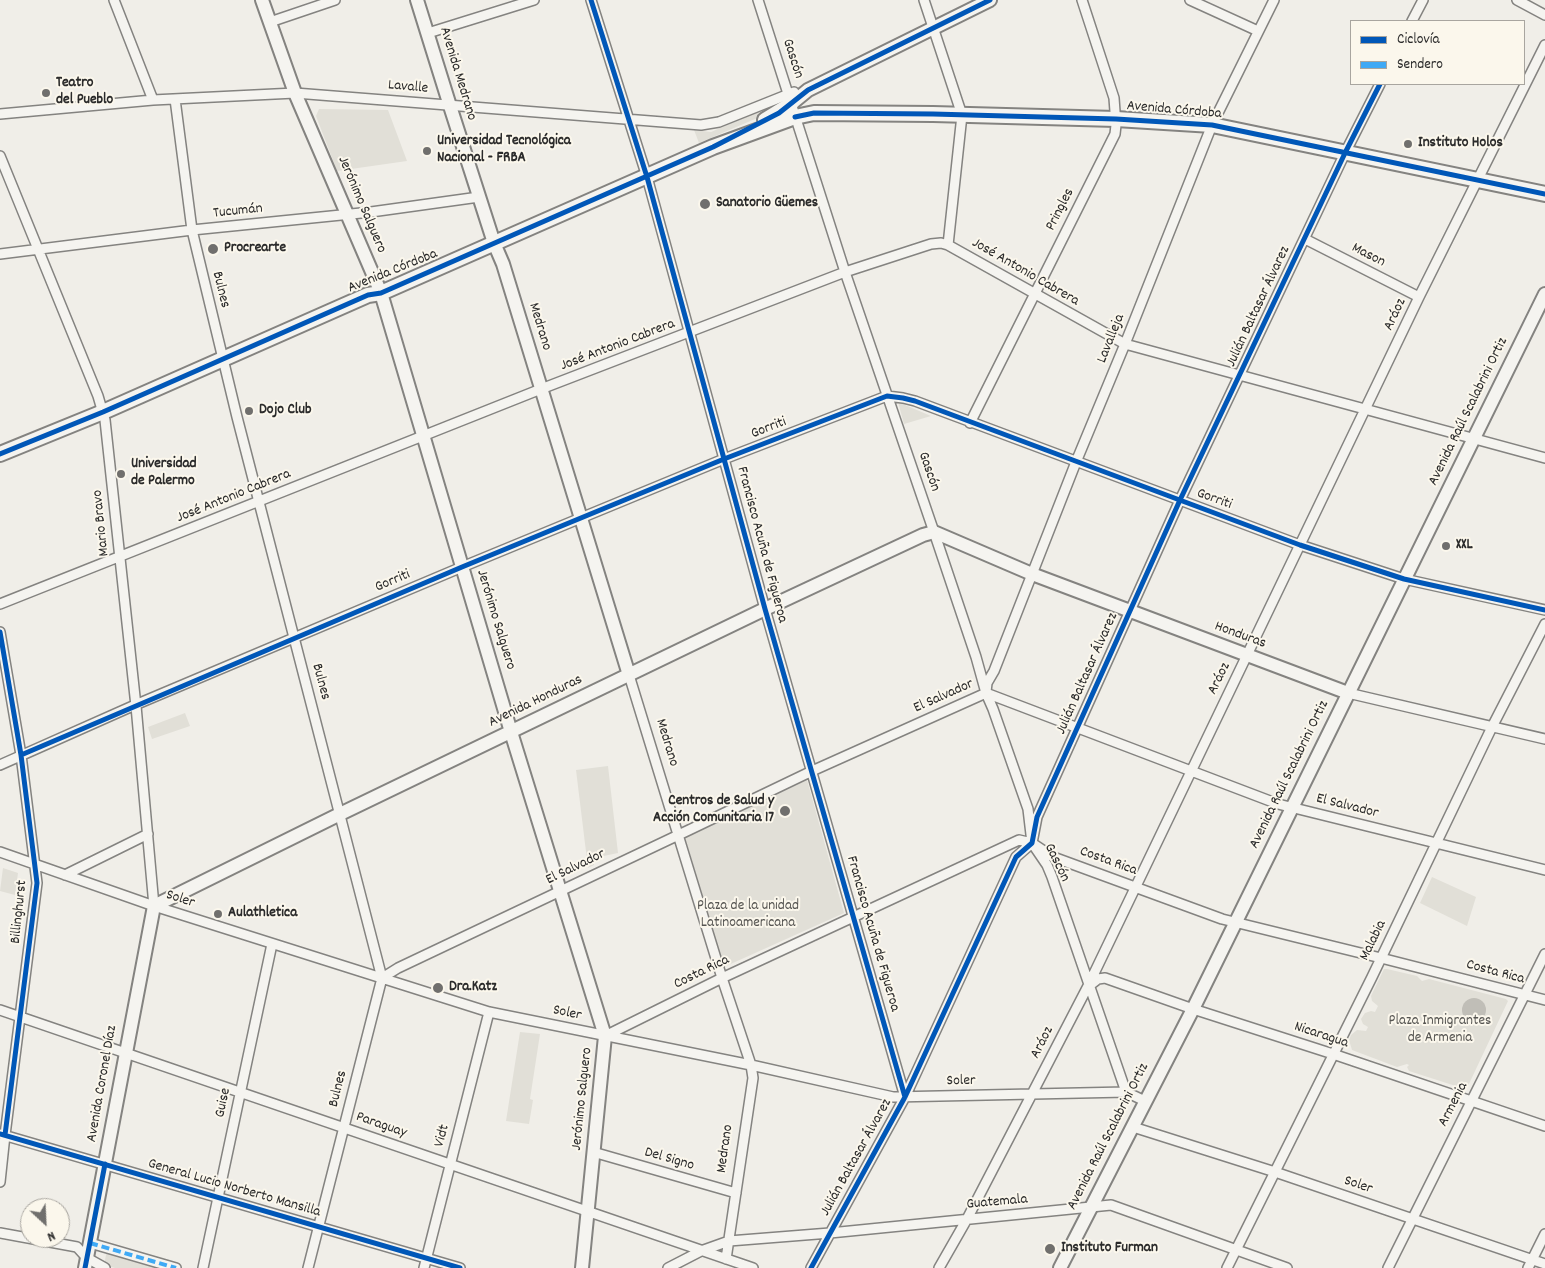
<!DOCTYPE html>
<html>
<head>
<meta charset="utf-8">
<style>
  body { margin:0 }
  #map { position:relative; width:1545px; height:1268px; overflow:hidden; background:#f0eee8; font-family:Dekko,sans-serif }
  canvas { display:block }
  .legend { position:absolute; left:1350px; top:20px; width:175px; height:65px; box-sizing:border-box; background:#fbf7ec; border:1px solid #a8a59f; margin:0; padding:6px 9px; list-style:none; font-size:15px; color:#2b2b2b }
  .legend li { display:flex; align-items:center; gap:10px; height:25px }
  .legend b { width:25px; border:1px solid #a8a59f }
  .north { position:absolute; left:20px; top:1198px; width:50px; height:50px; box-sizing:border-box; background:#fbf7ec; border:1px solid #a8a59f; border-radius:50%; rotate:155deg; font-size:14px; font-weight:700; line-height:20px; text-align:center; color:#2b2b2b }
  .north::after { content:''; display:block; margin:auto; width:18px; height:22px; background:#706f6d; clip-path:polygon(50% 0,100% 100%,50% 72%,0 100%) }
</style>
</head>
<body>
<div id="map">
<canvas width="1545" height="1268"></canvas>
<ul class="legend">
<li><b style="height:6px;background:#0057b8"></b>Ciclovía</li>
<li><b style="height:6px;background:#3fa9f5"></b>Sendero</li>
</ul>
<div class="north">N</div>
</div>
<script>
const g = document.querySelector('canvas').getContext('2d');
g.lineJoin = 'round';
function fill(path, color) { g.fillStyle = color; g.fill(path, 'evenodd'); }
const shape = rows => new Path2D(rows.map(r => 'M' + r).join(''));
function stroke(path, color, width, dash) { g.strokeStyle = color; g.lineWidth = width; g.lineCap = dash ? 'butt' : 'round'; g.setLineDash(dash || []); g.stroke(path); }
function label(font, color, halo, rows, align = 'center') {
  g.font = font + ' Dekko,sans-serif'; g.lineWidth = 4; g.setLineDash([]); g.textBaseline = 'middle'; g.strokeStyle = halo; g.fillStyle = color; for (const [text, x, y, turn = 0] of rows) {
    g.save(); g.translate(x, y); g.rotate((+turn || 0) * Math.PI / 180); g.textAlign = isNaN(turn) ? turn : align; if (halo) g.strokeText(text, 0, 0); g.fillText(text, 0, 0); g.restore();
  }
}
fill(shape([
  [781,102,783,107,699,143,694,130,711,132],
  [319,109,388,110,407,161,337,171,316,116],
  [898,402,931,416,904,424],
  [185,713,190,726,152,739,148,727],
  [608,766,618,853,594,858,594,865,588,868,576,770],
  [807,780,844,913,724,967,685,838],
  [3,868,18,873,15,895,0,891],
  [1432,877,1476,897,1467,926,1420,903],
  [1384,969,1387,969,1417,976,1422,981,1429,979,1506,999,1508,1001,1468,1086,1462,1088,1409,1071,1407,1067,1409,1065,1407,1064,1397,1067,1352,1050,1349,1040,1351,1035,1357,1030,1366,1031,1368,1027,1363,1024,1361,1019,1365,1013,1371,1011,1375,1012,1378,1006,1372,1001,1371,996],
  [520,1032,540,1034,530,1099,533,1100,529,1124,506,1121],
  [107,1250,168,1268,115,1268,104,1265]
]), '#e1dfd7');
fill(shape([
  '1462 1010a12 12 0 1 1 24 0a12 12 0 1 1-24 0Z'
]), '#c0beb7');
const street = shape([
  [114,0,153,100],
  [591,0,647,177,765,609,905,1097],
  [758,0,845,272,934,532,976,657,986,693,993,709,1028,809,1032,843,1047,865,1052,877,1126,1092],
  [924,0,962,115,948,245],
  [1190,0,1258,31],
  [1517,0,1545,15],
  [1412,21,1423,0],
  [270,22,335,0],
  [428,33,534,0],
  [175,99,192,230,237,417,382,978,308,1268],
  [0,114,153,100,295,93,701,125,719,122,794,92],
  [0,156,98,396,105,420,136,706,154,906],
  [1305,239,1419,297],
  [0,254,192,230,371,212,479,197],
  [970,423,1115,134,1116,125,1114,98,1082,0],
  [0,604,541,389,845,272,931,244,941,243,948,245,1125,344,1545,458],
  [0,632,21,755,37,883,5,1135,0,1182],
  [629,675,722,978,751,1065,753,1078,726,1259],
  [986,692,987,683,994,671,1076,462,1125,344,1212,125,1274,0],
  [1348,693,1545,739],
  [0,765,135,705,462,567,724,459,887,396,903,398,915,401,1300,545,1404,579,1545,610],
  [0,852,154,906,489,1012,751,1065,893,1097,1126,1092,1145,1101],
  [65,875,148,834],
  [382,978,398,968,689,830,812,771,986,693,1278,804,1545,870],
  [1089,986,1098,979,1105,978,1193,1009,1333,1054,1545,1126],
  [0,1010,753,1268],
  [605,1036,722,978,1019,840,1032,843,1053,857,1222,919,1381,958,1545,1000],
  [1133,1127,1275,1172,1545,1264],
  [0,1134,460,1268],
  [593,1152,736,1193],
  [0,1233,77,1247,87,1258,105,1268],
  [90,1243,176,1268],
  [203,1268,272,944],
  [424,1268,489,1012],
  [668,1268,701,1251,729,1241,830,1233,1111,1205,1287,1268],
  [811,1268,905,1097,1016,857,1032,843,1037,817,1180,500,1346,151,1380,84],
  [939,1268,967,1219,1088,986,1419,297,1545,45],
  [1227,1268,1372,977,1492,727,1545,624],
  [1388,1268,1545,954],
  [1528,1268,1545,1234]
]);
const secondary = shape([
  [262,0,295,93,381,293,511,732,605,1036,582,1268],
  [417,0,450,106,494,243,503,264,629,675],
  [791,104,808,90,990,0],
  [85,1268,154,906,340,814,765,609,923,535,934,532,1032,574,1348,693],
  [1060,1268,1193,1009,1545,294]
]);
const primary = shape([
  [765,120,791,104],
  [0,454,103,412,368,295,381,293,713,147,795,117,814,113,933,114,1116,119,1212,125,1545,194]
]);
stroke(street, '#848380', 12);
stroke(secondary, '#848380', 16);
stroke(primary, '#848380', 18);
stroke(street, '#f5f4f0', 9);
stroke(secondary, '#f5f4f0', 12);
stroke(primary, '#f5f4f0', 14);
stroke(shape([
  [90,1243,176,1268]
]), '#3fa9f5', 4, [8, 4]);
stroke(shape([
  [591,0,647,177,765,609,905,1097],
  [795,117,814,113,933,114,1116,119,1212,125,1545,194],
  [0,454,103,412,368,295,381,293,713,147,779,113,808,90,990,0],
  [0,632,21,755,37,883,5,1135],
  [21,755,462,567,724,459,887,396,903,398,915,401,1300,545,1404,579,1545,610],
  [0,1134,460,1268],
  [85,1268,105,1164],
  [811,1268,905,1097,1016,857,1032,843,1037,817,1180,500,1346,151,1380,84]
]), '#0057b8', 5);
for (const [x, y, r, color] of [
  [46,93,5,"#706f6d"],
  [1408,144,5,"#706f6d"],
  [427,151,5,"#706f6d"],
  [705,204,6,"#706f6d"],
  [213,249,6,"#706f6d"],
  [249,411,5,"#706f6d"],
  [121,474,5,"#706f6d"],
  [1446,546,5,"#706f6d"],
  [785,811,6,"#706f6d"],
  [218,914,5,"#706f6d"],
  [438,988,6,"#706f6d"],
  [1050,1249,6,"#706f6d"]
]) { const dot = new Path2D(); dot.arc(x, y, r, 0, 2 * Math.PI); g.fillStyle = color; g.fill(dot); stroke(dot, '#fbf7ec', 2); }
label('15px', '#2b2b2b', '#fbf7ec', [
  ["Gascón",792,59,72],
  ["Avenida Medrano",457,74,73],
  ["Lavalle",408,88,5],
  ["Avenida Córdoba",1174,111,5],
  ["Jerónimo Salguero",361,205,67],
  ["Pringles",1061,210,-63],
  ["Tucumán",238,212,-6],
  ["Mason",1368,256,27],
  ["Avenida Córdoba",393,272,-22],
  ["José Antonio Cabrera",1025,273,30],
  ["Bulnes",220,290,76],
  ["Julián Baltasar Álvarez",1259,307,-65],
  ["Aráoz",1396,315,-65],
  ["Medrano",539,327,73],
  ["Lavalleja",1112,339,-68],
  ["José Antonio Cabrera",618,346,-21],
  ["Avenida Raúl Scalabrini Ortiz",1469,412,-64],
  ["Gorriti",769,429,-21],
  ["Gascón",928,472,71],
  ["José Antonio Cabrera",234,497,-22],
  ["Gorriti",1214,500,20],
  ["Mario Bravo",102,523,-96],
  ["Francisco Acuña de Figueroa",761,545,75],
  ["Gorriti",393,582,-23],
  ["Jerónimo Salguero",495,620,73],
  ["Honduras",1240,636,20],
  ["Julián Baltasar Álvarez",1088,674,-66],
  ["Aráoz",1220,679,-64],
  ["Bulnes",320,682,75],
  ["El Salvador",944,697,-24],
  ["Avenida Honduras",536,702,-26],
  ["Medrano",666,743,73],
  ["Avenida Raúl Scalabrini Ortiz",1290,775,-64],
  ["El Salvador",1347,807,14],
  ["Costa Rica",1108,862,20],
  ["Gascón",1056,863,64],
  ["El Salvador",576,868,-26],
  ["Soler",180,900,18],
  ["Billinghurst",20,912,-84],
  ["Francisco Acuña de Figueroa",872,934,74],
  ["Malabia",1374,941,-64],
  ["Costa Rica",702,973,-26],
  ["Costa Rica",1495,973,15],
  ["Soler",567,1014,12],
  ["Nicaragua",1321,1036,18],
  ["Aráoz",1043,1043,-63],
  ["Soler",961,1082,-1],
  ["Avenida Coronel Díaz",103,1084,-80],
  ["Bulnes",339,1089,-76],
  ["Jerónimo Salguero",583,1099,-84],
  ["Guise",224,1103,-78],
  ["Armenia",1454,1105,-63],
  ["Paraguay",381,1126,19],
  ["Vidt",443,1136,-75],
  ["Avenida Raúl Scalabrini Ortiz",1109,1137,-63],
  ["Medrano",726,1149,-82],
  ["Julián Baltasar Álvarez",857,1158,-61],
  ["Del Signo",669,1160,16],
  ["Soler",1358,1186,19],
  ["General Lucio Norberto Mansilla",234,1189,16],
  ["Guatemala",997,1203,-5]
]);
label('bold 15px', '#2b2b2b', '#fbf7ec', [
  ["Teatro",56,84],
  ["del Pueblo",56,101],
  ["Universidad Tecnológica",437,142],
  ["Nacional - FRBA",437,159],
  ["Instituto Holos",1418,144],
  ["Sanatorio Güemes",716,204],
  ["Procrearte",224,249],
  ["Dojo Club",259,411],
  ["Universidad",131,465],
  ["de Palermo",131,482],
  ["XXL",1456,546],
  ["Centros de Salud y",774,802,"right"],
  ["Acción Comunitaria 17",774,819,"right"],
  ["Aulathletica",228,914],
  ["Dra.Katz",449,988],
  ["Instituto Furman",1061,1249]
], 'left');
label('15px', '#565552', '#fbf7ec', [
  ["Plaza de la unidad",748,907],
  ["Latinoamericana",748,924],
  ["Plaza Inmigrantes",1440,1022],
  ["de Armenia",1440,1039]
]);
</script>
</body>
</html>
